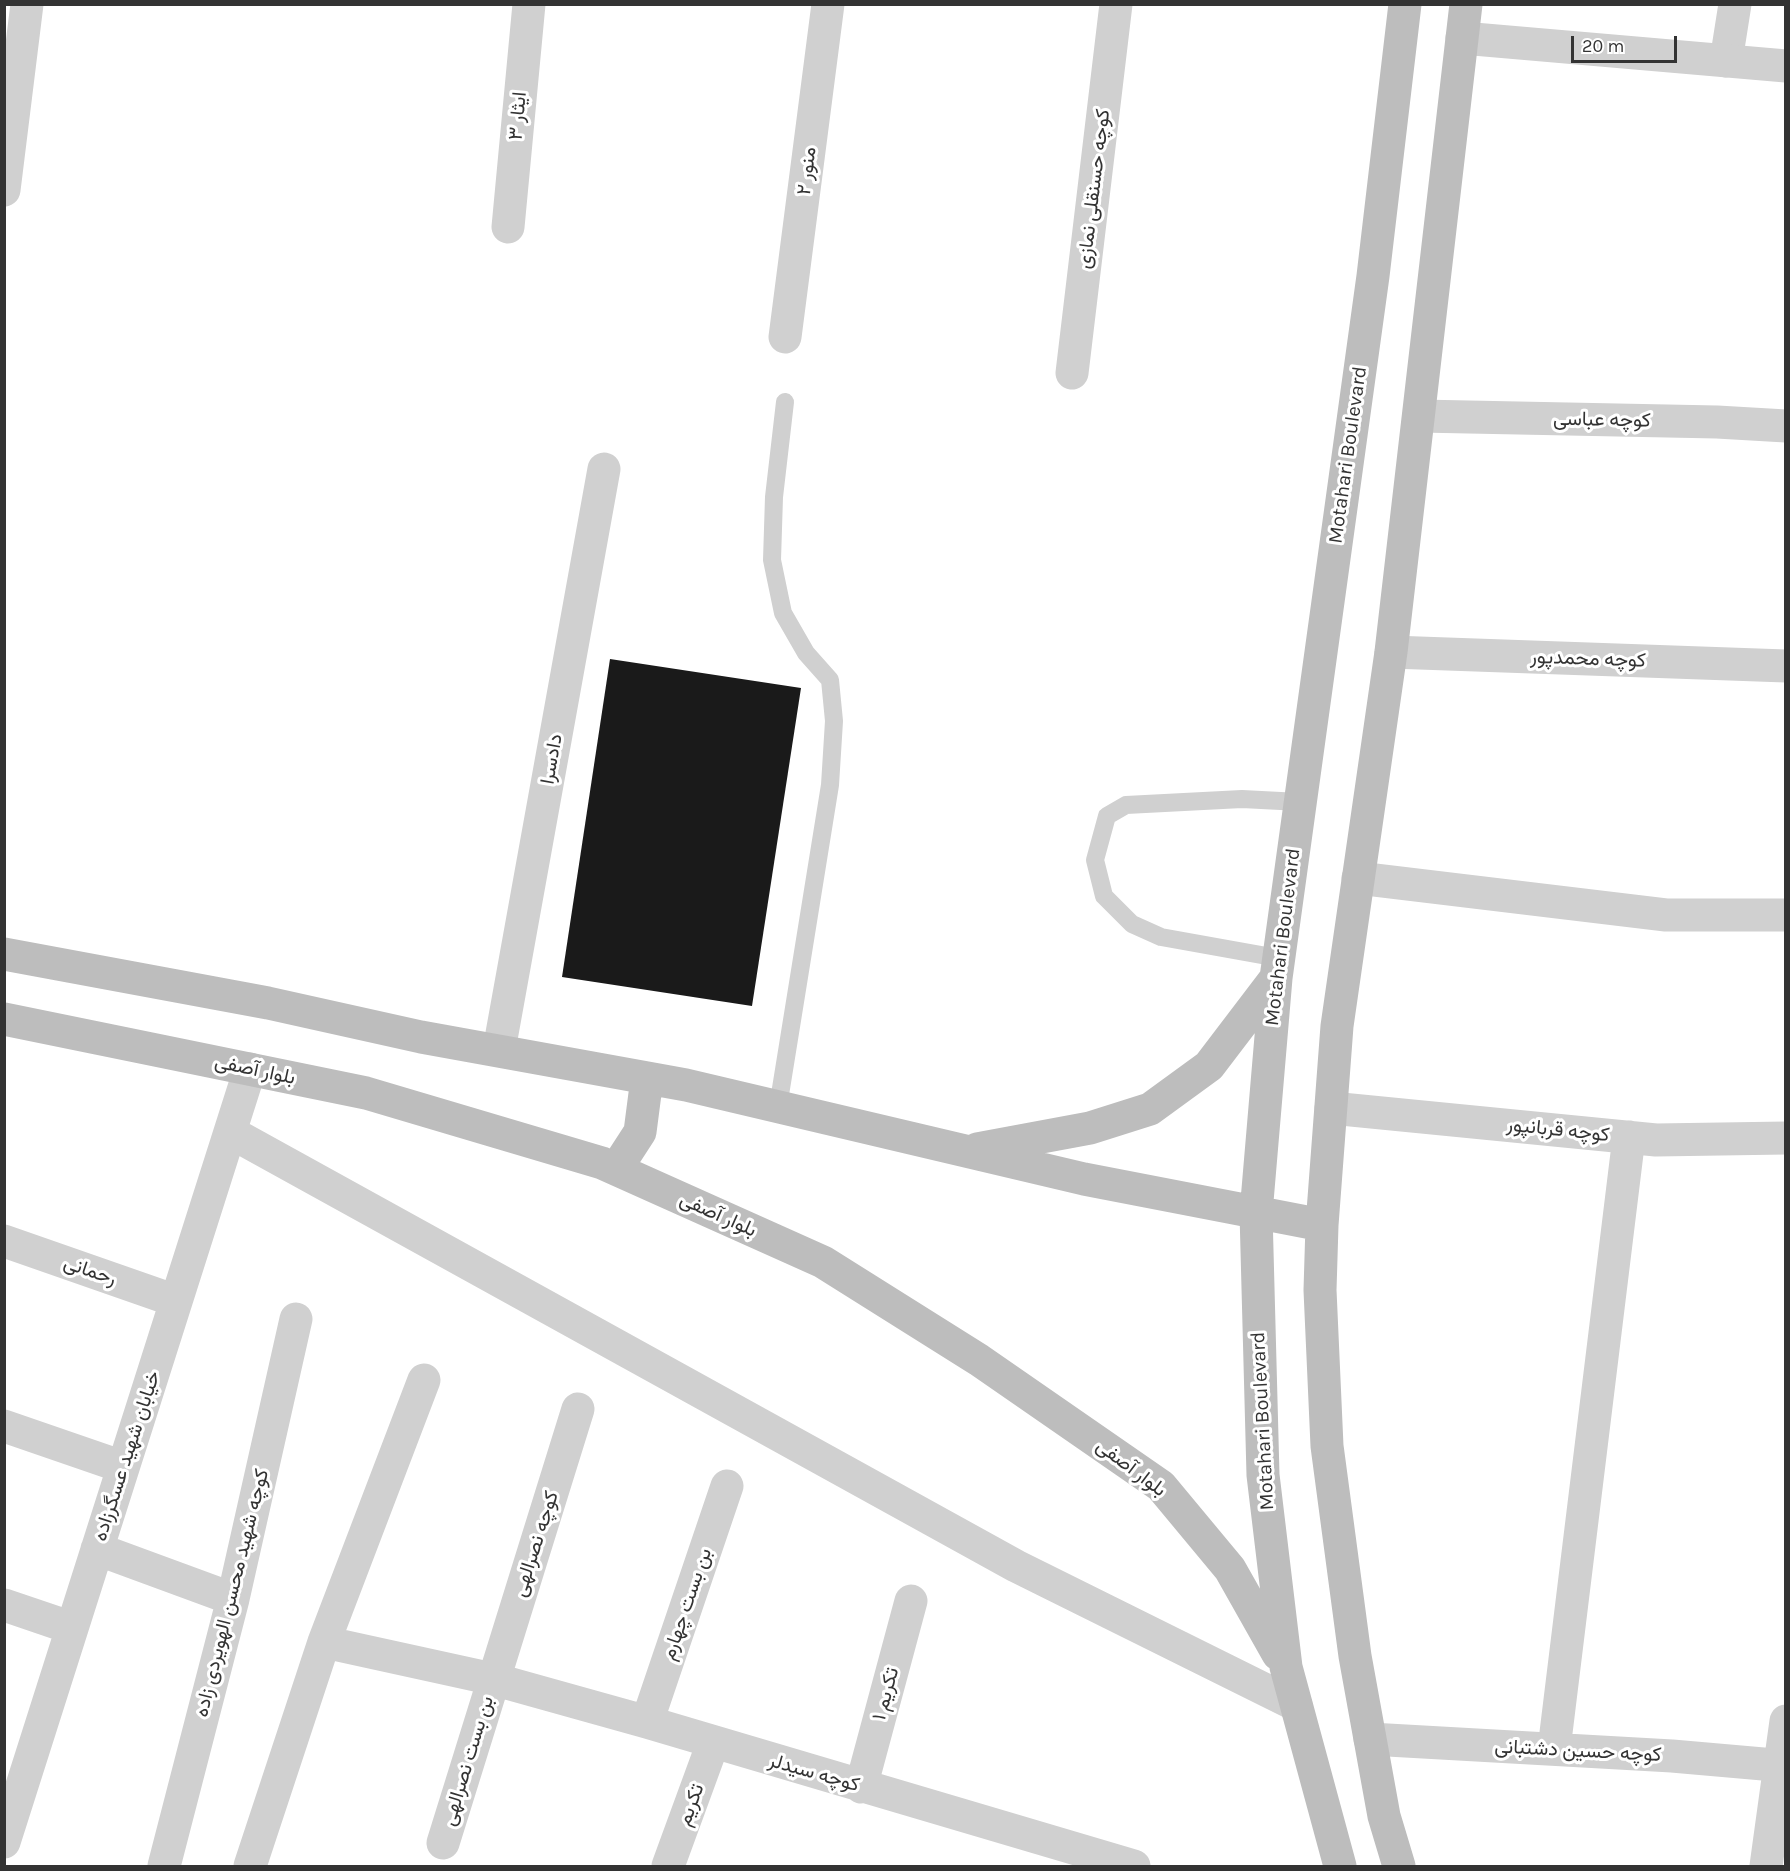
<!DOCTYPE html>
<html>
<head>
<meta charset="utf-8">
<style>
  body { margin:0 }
  #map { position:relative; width:1790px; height:1871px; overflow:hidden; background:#fff; font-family:Karla,sans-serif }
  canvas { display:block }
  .frame { position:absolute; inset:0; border:6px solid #333; pointer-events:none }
  .scale { position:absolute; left:1571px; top:36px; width:106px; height:27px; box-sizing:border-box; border:3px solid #333; border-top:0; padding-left:8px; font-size:18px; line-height:21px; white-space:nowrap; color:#333; -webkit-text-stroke:4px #fff; paint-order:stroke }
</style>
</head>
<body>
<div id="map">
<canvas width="1790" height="1871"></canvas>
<div class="frame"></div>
<div class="scale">20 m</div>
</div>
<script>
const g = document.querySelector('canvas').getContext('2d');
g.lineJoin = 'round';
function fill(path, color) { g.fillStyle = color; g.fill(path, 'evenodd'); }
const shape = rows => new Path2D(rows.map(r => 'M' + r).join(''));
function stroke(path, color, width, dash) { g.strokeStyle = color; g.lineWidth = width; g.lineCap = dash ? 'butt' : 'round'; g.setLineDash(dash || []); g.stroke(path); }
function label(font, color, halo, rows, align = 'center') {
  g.font = font + ' Karla,Vazirmatn,sans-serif'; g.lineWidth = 6; g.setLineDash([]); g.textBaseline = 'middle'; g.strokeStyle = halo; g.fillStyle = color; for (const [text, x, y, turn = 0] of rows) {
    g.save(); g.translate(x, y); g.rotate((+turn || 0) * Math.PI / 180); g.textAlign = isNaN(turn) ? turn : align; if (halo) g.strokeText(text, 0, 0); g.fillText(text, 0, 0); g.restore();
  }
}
fill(shape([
  [610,659,801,688,752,1006,562,977]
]), '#1a1a1a');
stroke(shape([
  [1278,958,1161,937,1132,924,1104,896,1095,860,1107,816,1126,805,1242,799,1300,802],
  [778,1107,830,785,834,721,830,680,806,653,783,613,772,560,774,497,785,402]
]), '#d0d0d0', 18);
stroke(shape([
  [1726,61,1735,4],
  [508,227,529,4],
  [785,337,828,4],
  [1072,373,1116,4],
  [1419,416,1717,422,1786,426],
  [1391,652,1786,666],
  [1358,878,1666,915,1786,915],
  [499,1050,604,469],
  [1331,1108,1656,1140,1786,1138],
  [230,1132,1016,1566,1296,1705],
  [4,1241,176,1301],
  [4,1426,123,1467],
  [97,1549,233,1599],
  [4,1605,72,1628],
  [324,1642,493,1679,647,1722,1134,1866],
  [647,1722,727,1486],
  [1370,1739,1672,1756,1786,1766],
  [1554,1749,1629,1137],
  [861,1787,911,1601],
  [4,1842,250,1069],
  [443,1843,578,1409],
  [164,1866,233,1599,296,1319],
  [250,1866,324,1642,424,1380],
  [668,1866,713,1743],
  [1766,1866,1786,1721]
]), '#d0d0d0', 33);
stroke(shape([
  [1462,38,1786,66],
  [4,190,27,4]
]), '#d0d0d0', 33);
stroke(shape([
  [4,954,268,1003,421,1037,686,1085,1084,1179,1322,1225],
  [4,1019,366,1093,602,1163,823,1262,979,1360,1161,1486,1230,1569,1278,1654],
  [977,1149,1090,1128,1150,1109,1209,1066,1276,978],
  [616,1169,640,1132,647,1078],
  [1340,1866,1286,1667,1263,1475,1256,1213,1276,978,1373,276,1405,4],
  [1399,1866,1384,1816,1355,1656,1327,1446,1320,1290,1322,1225,1337,1026,1391,652,1466,4]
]), '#bdbdbd', 33);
label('20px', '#333', '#fff', [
  ["ایثار ۳",518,116,-85],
  ["منور ۲",807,171,-83],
  ["کوچه حسنقلی نمازی",1094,189,-83],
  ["کوچه عباسی",1602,420,1],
  ["Motahari Boulevard",1348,455,-82],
  ["کوچه محمدپور",1588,659,2],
  ["دادسرا",552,759,-80],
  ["Motahari Boulevard",1283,937,-83],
  ["بلوار آصفی",255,1070,12],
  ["کوچه قربانپور",1558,1130,6],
  ["بلوار آصفی",718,1215,24],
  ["رحمانی",90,1271,19],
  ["Motahari Boulevard",1263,1421,-93],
  ["خیابان شهید عسگرزاده",127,1456,-72],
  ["بلوار آصفی",1131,1468,37],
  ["کوچه نصرالهی",536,1544,-72],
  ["کوچه شهید محسن الهویردی زاده",232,1593,-76],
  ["بن بست چهارم",687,1604,-71],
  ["تکریم ۱",886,1694,-75],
  ["کوچه حسین دشتبانی",1578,1751,3],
  ["بن بست نصرالهی",468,1761,-73],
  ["کوچه سیدلر",814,1773,16],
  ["تکریم",691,1805,-70]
]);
</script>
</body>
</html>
